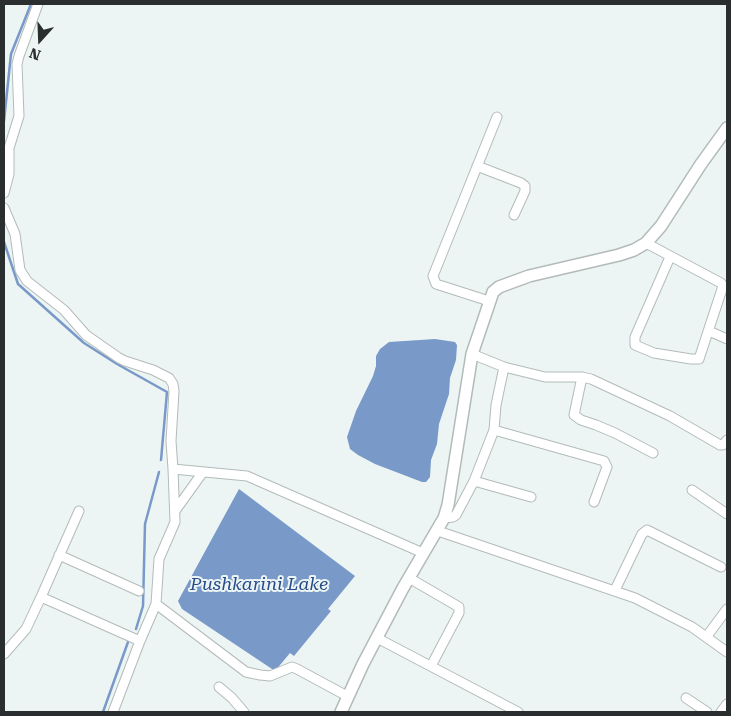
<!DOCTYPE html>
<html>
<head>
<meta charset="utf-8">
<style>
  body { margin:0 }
  #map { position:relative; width:731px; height:716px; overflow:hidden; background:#edf5f4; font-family:"Roboto Serif",serif }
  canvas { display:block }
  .frame { position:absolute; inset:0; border:5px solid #2b2e2e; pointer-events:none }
  .north { position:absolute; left:15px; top:15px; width:50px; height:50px; -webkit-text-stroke:4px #edf5f4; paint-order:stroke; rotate:200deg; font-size:14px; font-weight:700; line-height:20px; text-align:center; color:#2b2e2e }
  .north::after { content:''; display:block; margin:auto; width:18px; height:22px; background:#2b2e2e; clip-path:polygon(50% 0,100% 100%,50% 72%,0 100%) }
</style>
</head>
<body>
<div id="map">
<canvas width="731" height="716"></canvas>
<div class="frame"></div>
<div class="north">N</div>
</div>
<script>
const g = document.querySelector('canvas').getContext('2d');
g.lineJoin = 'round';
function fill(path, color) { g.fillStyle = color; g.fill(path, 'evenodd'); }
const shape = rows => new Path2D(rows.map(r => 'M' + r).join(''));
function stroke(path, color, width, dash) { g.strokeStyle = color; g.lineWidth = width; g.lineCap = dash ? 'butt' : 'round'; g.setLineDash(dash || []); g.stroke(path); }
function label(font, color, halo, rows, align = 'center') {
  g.font = font + ' "Roboto Serif",serif'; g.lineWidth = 4; g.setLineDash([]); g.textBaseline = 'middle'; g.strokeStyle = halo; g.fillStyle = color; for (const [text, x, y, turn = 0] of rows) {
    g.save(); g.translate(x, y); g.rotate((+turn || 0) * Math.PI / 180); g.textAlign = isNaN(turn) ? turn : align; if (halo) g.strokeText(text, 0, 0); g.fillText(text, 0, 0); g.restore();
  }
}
fill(shape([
  [435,339,455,342,457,345,456,360,450,378,449,394,439,424,437,444,431,460,430,477,426,482,422,482,375,464,358,455,350,449,347,437,356,411,373,376,376,366,376,356,380,349,389,342],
  [239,489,355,576,328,609,331,611,294,656,290,653,275,671,182,609,178,601]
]), '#7999c9');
stroke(shape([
  [4,121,11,54,31,4],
  [4,242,18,284,84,343,117,364,167,392,161,460],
  [136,629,143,606,145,524,159,472],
  [103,712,128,642]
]), '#7999c9', 2.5);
const minor = shape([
  [477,166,521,183,525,186,525,191,514,215],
  [4,193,9,174,9,148,19,116,17,64,19,56,38,4],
  [4,208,15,234,20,270,27,281,64,310,86,335,119,358,125,361,153,370,169,378,173,384,174,391,171,441,173,469],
  [646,243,721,283,723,286,699,359,691,359,654,353,635,345,635,337,670,257],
  [489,301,436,284,433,276,497,117],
  [709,331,727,339],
  [472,354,504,367,545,377,582,377,591,379,670,416,720,445,723,445,727,440],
  [582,377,574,415,581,420,596,425,615,433,653,453],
  [494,430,604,461,607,467,594,502],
  [474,481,494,430,496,405,504,367],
  [692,490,727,514],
  [175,511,203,472],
  [444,518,453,517,456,515,474,481,531,497],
  [438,531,635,598,692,627,727,652],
  [59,555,139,591],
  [409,578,459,607,459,613,431,666],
  [615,590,642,534,647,530,721,567],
  [41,597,79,511],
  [156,604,246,672,260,675,270,676,292,667,297,669,347,696],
  [707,636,727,609],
  [377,638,518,712],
  [4,654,26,629,41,597,140,641],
  [219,687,232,698,244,712],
  [686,698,707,712],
  [113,712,140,641,156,604,159,559,175,522,173,469,247,476,423,553],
  [721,712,727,704]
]);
const major = shape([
  [341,712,363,664,403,588,444,518,448,505,472,354,493,292,499,287,529,276,619,255,634,250,646,243,661,226,701,164,727,128]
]);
stroke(minor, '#b3bbba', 11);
stroke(major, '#b3bbba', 14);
stroke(minor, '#fff', 9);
stroke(major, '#fff', 11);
label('italic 18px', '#254c89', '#edf5f4', [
  ["Pushkarini Lake",259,585]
]);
</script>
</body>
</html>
